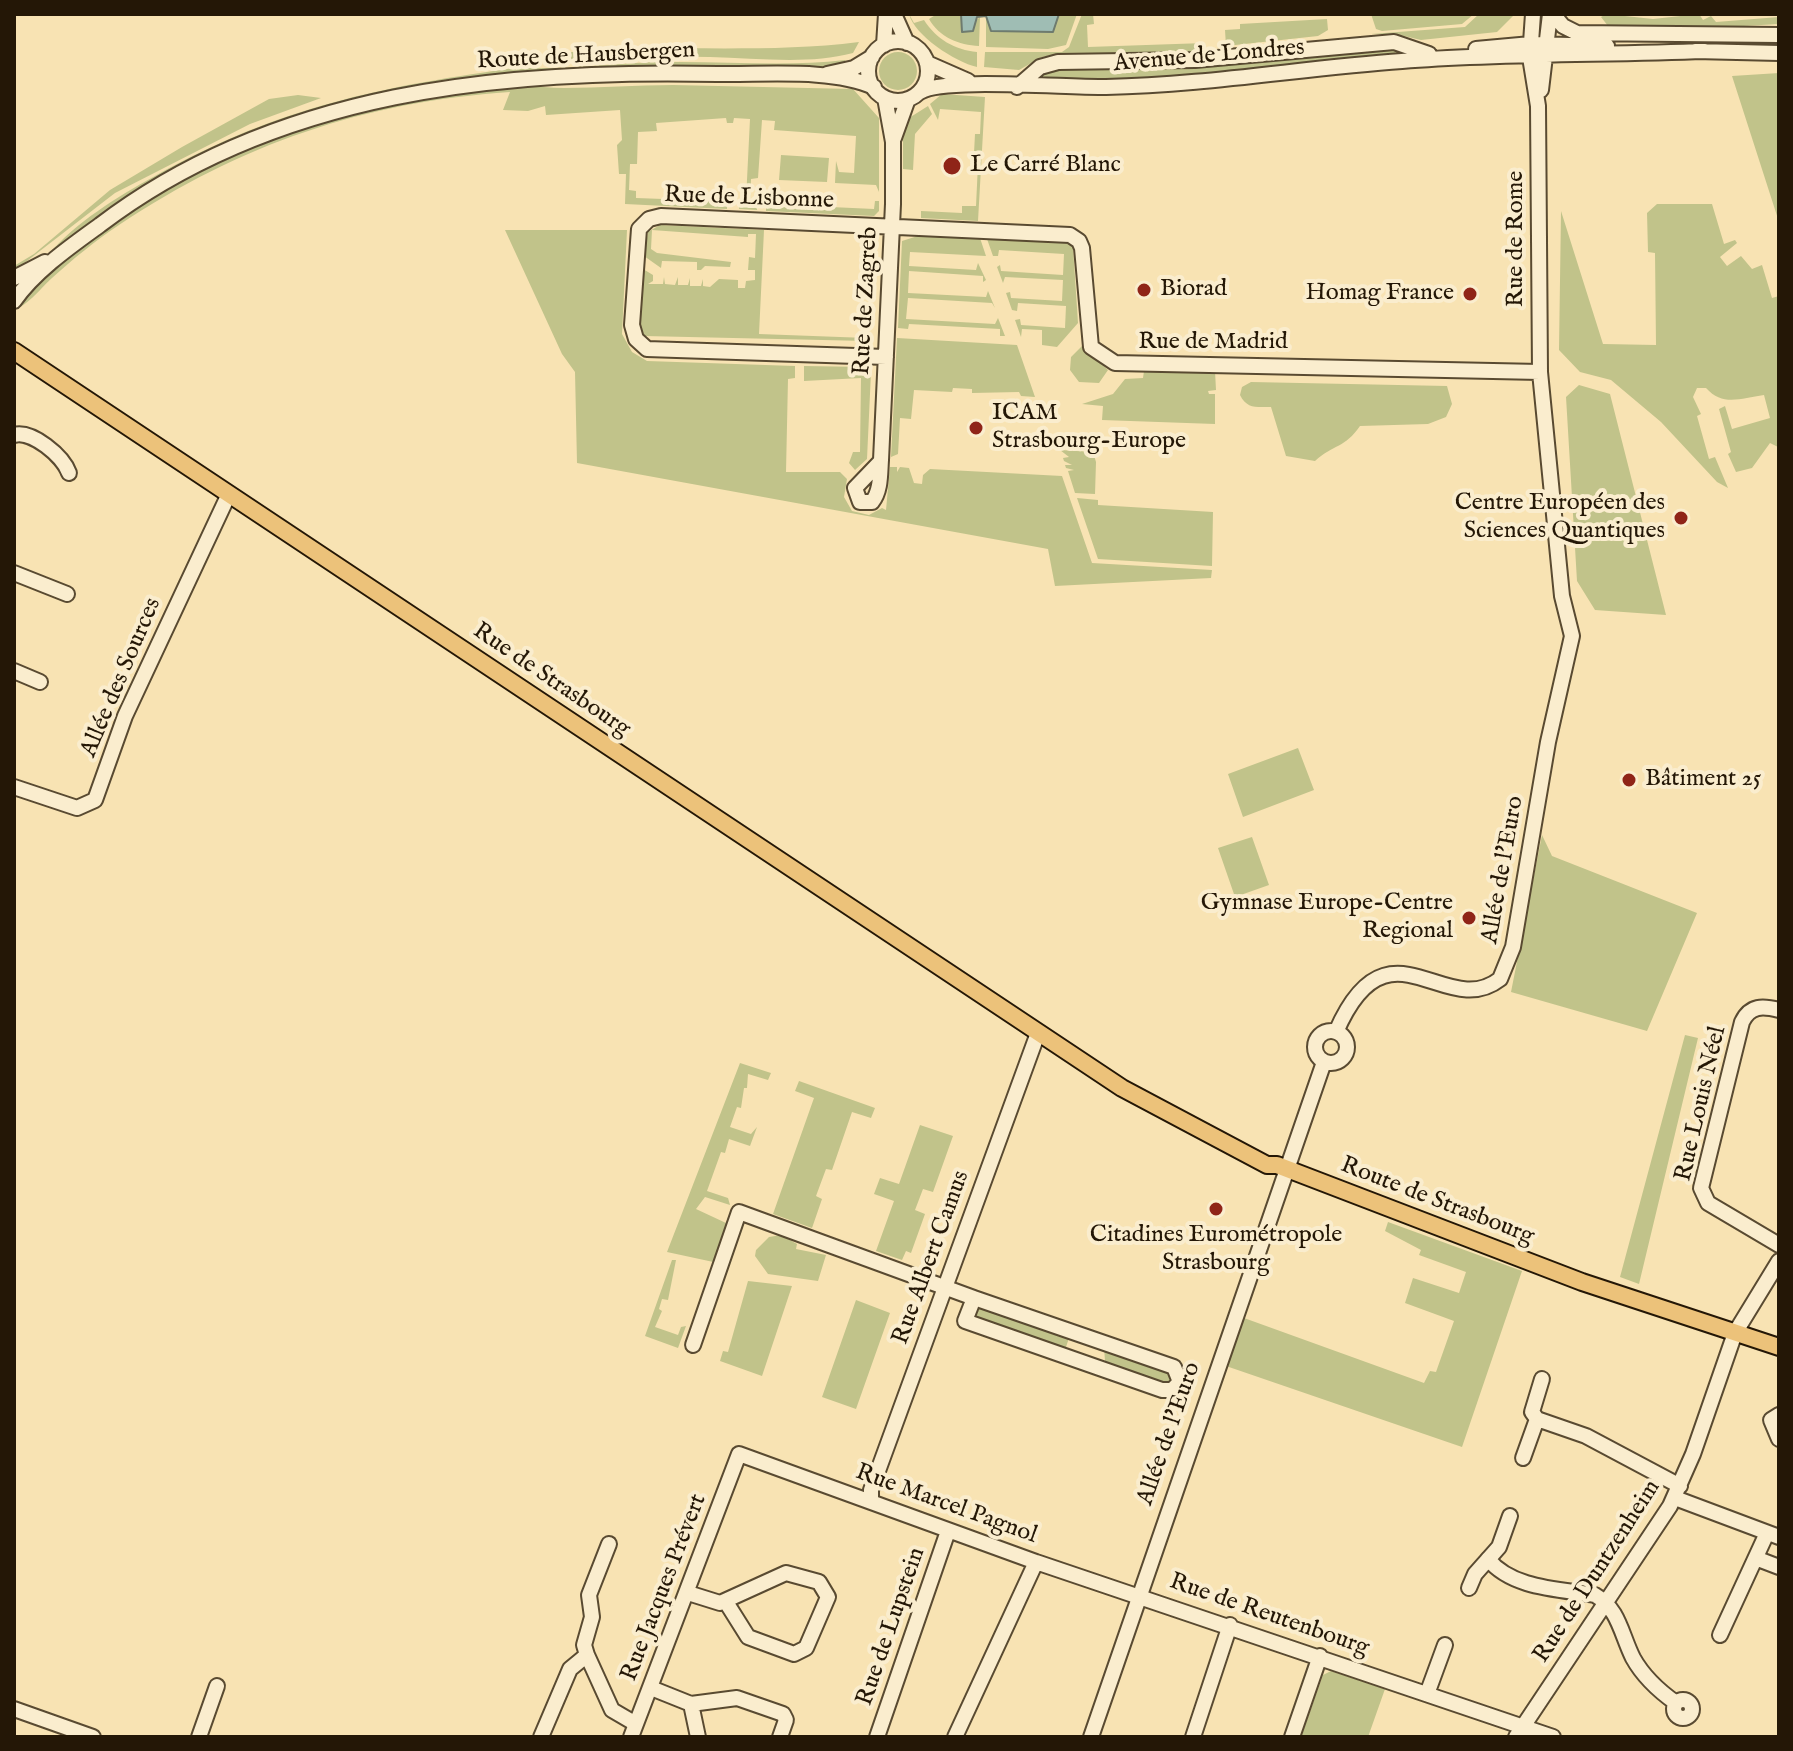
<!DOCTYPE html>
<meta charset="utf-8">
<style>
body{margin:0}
#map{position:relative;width:1793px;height:1751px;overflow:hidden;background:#f8e3b3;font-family:"IM FELL English",serif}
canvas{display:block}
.frame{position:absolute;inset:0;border:16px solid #241706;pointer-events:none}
</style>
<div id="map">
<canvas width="1793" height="1751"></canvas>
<div class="frame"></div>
</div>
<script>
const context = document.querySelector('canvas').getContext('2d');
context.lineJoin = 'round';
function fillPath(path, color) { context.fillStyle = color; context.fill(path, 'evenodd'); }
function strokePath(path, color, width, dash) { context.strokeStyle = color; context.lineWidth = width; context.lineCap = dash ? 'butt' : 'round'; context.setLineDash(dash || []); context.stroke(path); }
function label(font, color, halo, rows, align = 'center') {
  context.font = font + ' "IM FELL English",serif'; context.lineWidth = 8; context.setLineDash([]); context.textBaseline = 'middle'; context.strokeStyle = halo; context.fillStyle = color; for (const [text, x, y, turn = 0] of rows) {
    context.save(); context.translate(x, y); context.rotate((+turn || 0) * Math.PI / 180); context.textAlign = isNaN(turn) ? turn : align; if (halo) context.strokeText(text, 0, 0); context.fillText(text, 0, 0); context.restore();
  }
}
const green = new Path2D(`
 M909 14 914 23 924 20C936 39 955 50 977 52V67C955 62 914 35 909 14Z
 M937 14H961L963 32 980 17 979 46C959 45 939 37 929 19Z
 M1059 14H1077L1066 45 1048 49 986 47V16L1052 32Z
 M1082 14H1093L1094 24 1087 25 1088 47 1205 43 1206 52 1057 54 1042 57 1019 70 984 67 985 52H1062L1069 47Z
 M1371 14H1474L1462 24 1382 31 1376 29Z
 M1479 14H1515L1497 32 1421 40 1400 35 1371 34 1465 27Z
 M1606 14 1653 19 1699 14 1703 20 1711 16 1716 22 1779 17V24L1726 27 1608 26 1601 17Z
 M1327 19 1328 30 1318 36 1226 46 1225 30 1240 29V24Z
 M859 42 853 53C808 65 757 58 710 57 658 56 607 57 555 60L554 54C655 42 758 55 859 42Z
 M1393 45 1417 51C1287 67 1160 81 1029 81L1051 66Z
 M879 71a19 19 0 1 1 38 0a19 19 0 1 1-38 0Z
 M845 60 847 65 798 70 466 80 347 101 275 125 47 256C76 222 117 197 155 176 280 106 383 86 522 67 566 71 619 62 665 62 725 61 785 67 845 60Z
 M1779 73V222L1732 76Z
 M673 85 853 89 879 118V192L876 185 835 183 836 161 839 172 854 173 856 136 774 130 775 121 762 120 758 178 751 179 750 203H757V210L739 209V200H746L750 119 734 118 733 123H727L726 118 656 123 657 131 638 132 637 164H630L629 190 636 191V198L718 201 721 194 727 200V209L625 204 626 174H619L617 145 622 140 620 110 546 115 545 106 528 111 503 110 510 92C363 102 241 144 119 225 95 241 73 259 52 278 42 287 28 305 17 308 129 171 338 102 509 87 527 85 546 88 564 88 600 88 636 85 673 85Z
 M942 94 985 97 978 221 921 218V211L962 213V206H976L978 164H970V154L974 153 975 134H980L981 112 940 109 938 120 930 104Z
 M298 95 321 98 250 124 115 193 14 271V266L34 254 110 190 182 147 269 99Z
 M928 106 932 114 915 134 913 170 903 169V139L909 118Z
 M781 155 829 158 827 182 779 180Z
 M875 201H879V211L874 216 766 211V204L874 209Z
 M1657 204H1712L1724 244 1735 240 1737 243 1720 257 1727 266 1741 256 1752 269 1762 265 1772 298 1779 296 1778 447 1770 443 1752 468 1736 472 1728 454 1731 452 1719 409 1725 406 1732 429 1770 418 1764 395C1741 398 1723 407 1706 388H1697L1693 397 1701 414 1697 416 1709 459 1715 457 1728 488 1717 482 1661 422 1611 380 1580 372 1559 350 1561 211 1603 344 1656 345 1655 253 1648 252 1647 213Z
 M660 225 764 230 759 334 867 338V341L644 336 640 330 643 269 653 275V281L648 284H663L664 277 665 284 675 285 678 277V285H688L690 278V286H701L703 279V286L710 287 719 279 738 280V288H745L746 281 755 280V270H748L749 257 755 258 756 234H748V237L652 230 651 249 657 253 731 262 730 267 705 266 701 270H697V262L662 261 661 268 644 256 648 232Z
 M505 230H627L622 334 632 352 647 361 795 366V378L788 379 786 472H840L847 479 844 497 852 511 869 515 882 508 886 510 890 467H897V472L900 467 909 468 914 483 922 484 923 475 930 469 1062 476 1092 563 1212 570 1211 578 1055 586 1048 549 577 463 575 372 562 354Z
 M921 235 980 238 986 256 910 252 909 266 976 270 978 263 986 280 983 282V276L909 271 908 293 986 297 988 291 995 308 992 303 908 298 906 319 995 324 998 318 1005 336H1000V329L909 324 908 329 898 328 902 241Z
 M987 239 1068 243 1073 247 1078 323 1057 347 1042 345V330L1022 329 1021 337 1015 320 1020 319 1021 325 1065 328 1066 306 1018 303 1017 311 1012 310 1006 293 1010 292 1011 298 1062 301 1063 280 1005 277 1003 283 997 267 1000 265 1001 271 1063 275 1064 254 999 250 998 256H993Z
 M897 338 1017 345 1035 397 1021 396 1019 392 972 393V389L953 388 952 392 914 390 911 419 900 418 898 454 891 457Z
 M1082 346 1108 370 1099 383 1079 382 1070 370 1071 357Z
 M804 366 867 367 871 372 867 459 855 470 849 463 853 452H860L861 378 804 381Z
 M1144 371H1215L1216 390 1208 391 1209 394H1215V424L1102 420 1103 406 1082 404 1113 394 1125 379 1143 378Z
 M1251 382 1447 386 1452 404 1446 417 1428 424 1360 426C1345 448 1334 444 1315 461L1286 456 1271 407C1256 407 1247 409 1240 395L1242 387Z
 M1579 385 1610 394 1666 615 1595 610 1577 581 1566 397Z
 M1060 450 1093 452 1096 462 1095 494 1075 493 1068 471 1074 470 1066 468 1065 465H1072L1064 461 1063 458 1069 457Z
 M1077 498 1098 500V505L1213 512 1212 566 1098 559Z
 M1298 748 1314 790 1243 817 1228 774Z
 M1542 835 1552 856 1697 913 1647 1031 1511 992Z
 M1252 837 1269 885 1235 897 1218 848Z
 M1685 1035 1698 1038 1639 1284 1620 1277Z
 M740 1063 771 1073 768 1080 748 1074 747 1088H744L741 1108 737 1107 730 1127 751 1134 757 1127 750 1146 729 1139 725 1153 721 1152 707 1191 728 1198 730 1205 705 1197 696 1209 726 1223 730 1213 734 1214 718 1263 667 1252Z
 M799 1081 875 1108 871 1118 852 1112 832 1170 826 1169 816 1196 822 1199 812 1228 773 1214 814 1098 795 1091Z
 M920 1125 953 1136 933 1192 923 1189 915 1210 925 1214 911 1253 906 1251 902 1260 876 1251 894 1201 874 1194 880 1178 899 1184Z
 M1388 1222 1522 1271 1462 1447 1226 1366 1244 1318 1424 1383 1430 1371 1436 1372 1454 1321 1405 1303 1413 1278 1459 1293 1466 1272 1419 1255 1421 1250 1385 1231Z
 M781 1235 797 1244 796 1249 826 1255 818 1281 768 1274 755 1256 756 1250 769 1237Z
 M672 1260H676L668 1300 662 1299 659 1309 662 1311 655 1327 678 1335 681 1327 686 1326 678 1348 645 1336Z
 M748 1281 792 1286 762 1376 720 1361 723 1351 728 1352Z
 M856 1300 890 1313 856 1409 822 1397Z
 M980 1306 1070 1335 1064 1353 979 1321 976 1317Z
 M1104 1347 1175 1375 1170 1386 1098 1364 1105 1361Z
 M1331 1671 1385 1689 1368 1737H1301L1323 1675Z`);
const water = new Path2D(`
 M961 14H1059L1053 32 991 31 986 16 977 17 973 31 962 32Z`);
const minor = new Path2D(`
 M894 14 907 43
 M1553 14 1563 26 1577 33 1779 35
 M868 71a30 30 0 1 1 60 0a30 30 0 1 1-60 0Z
 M884 45 886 14
 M1476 49 1531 44 1607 46
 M1695 51 1779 53
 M927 63 968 81
 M827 74 854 68 872 57
 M1017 87 1040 67 1058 62 1195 60 1394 42 1429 54
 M1541 90 1550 14
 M920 92C941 77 1070 88 1106 87 1206 85 1303 68 1402 61 1503 53 1604 55 1705 51
 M894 138 908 99
 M14 278 45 262
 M14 301C35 271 71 246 100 225 276 91 503 69 718 74 764 75 832 68 874 87
 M886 357 647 349 636 339 632 325 639 229 649 219 661 216 1070 235 1079 241 1082 248 1091 347 1115 363 1540 372
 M14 435C32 430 63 456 69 473
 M881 461 855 488 860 502H872C881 491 880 474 881 460L893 204V142L885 98
 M14 573 67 594
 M14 671 40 682
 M14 787 77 808 95 800 125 716 228 496
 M1779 1010C1763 1006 1750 1005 1742 1022L1701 1188 1708 1203 1779 1245
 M1315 1047a16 16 0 1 1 32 0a16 16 0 1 1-32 0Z
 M1336 1032C1388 912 1445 1022 1500 979L1513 947 1548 742 1572 636 1562 596 1540 372 1538 106 1530 57 1533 14
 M974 1298 1174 1367 1180 1382 1172 1390H1162L965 1321Z
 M693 1345 739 1212 974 1298
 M1779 1415 1771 1420 1779 1439
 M1537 1419 1586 1436 1680 1486
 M1523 1458 1537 1419 1532 1412 1542 1379
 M1675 1498 1779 1537
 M871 1499V1490L1038 1033
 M1488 1559C1512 1589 1560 1589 1595 1595 1619 1609 1621 1634 1633 1658 1643 1676 1659 1691 1676 1703
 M1758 1559 1779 1567
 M1469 1588 1475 1574 1499 1547 1510 1516
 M688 1593 720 1603 786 1573 819 1582 828 1597 806 1648 794 1654 748 1637 726 1602
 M1720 1635 1767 1533
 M587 1655 612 1710 636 1724
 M651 1688 691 1704 737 1698 783 1714 786 1720 780 1737
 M1427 1694 1445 1645
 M1674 1709a9 9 0 1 1 18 0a9 9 0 1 1-18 0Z
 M691 1704 698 1737
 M14 1709 93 1737
 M199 1737 217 1686
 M541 1737 570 1669 587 1655 584 1645 592 1617 589 1595 609 1544
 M631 1737 739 1454 1036 1562 1553 1737
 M877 1737 948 1531
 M955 1737 1036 1562
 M1091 1737 1324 1062
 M1193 1737 1230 1625
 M1292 1737 1320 1656
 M1516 1737 1670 1506 1693 1454 1735 1333 1779 1261`);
const major = new Path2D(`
 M14 351 1122 1088 1267 1165H1277L1582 1282 1779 1347`);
const markers = [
 [952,166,10,"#8f2418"],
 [1144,290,8,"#8f2418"],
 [1470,294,8,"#8f2418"],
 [976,428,8,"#8f2418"],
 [1681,518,8,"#8f2418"],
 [1629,780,8,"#8f2418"],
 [1469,918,8,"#8f2418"],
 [1216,1209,8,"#8f2418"]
];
const streetNames = [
 ["Route de Hausbergen",586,57,-3],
 ["Avenue de Londres",1209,57,-5],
 ["Rue de Lisbonne",749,199,2],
 ["Rue de Rome",1517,239,-90],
 ["Rue de Zagreb",867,301,-87],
 ["Rue de Madrid",1213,343],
 ["Allée des Sources",122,678,-67],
 ["Rue de Strasbourg",551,681,34],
 ["Allée de l'Euro",1504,870,-80],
 ["Rue Louis Néel",1702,1104,-77],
 ["Route de Strasbourg",1437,1202,21],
 ["Rue Albert Camus",932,1258,-70],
 ["Allée de l'Euro",1170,1434,-71],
 ["Rue Marcel Pagnol",946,1505,20],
 ["Rue de Duntzenheim",1598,1572,-57],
 ["Rue Jacques Prévert",665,1588,-69],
 ["Rue de Reutenbourg",1269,1616,19],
 ["Rue de Lupstein",892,1627,-71]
];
const poiNames = [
 ["Le Carré Blanc",970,166],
 ["Biorad",1160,290],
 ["Homag France",1454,294,"right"],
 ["ICAM",992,414],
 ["Strasbourg-Europe",992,442],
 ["Centre Européen des",1665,504,"right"],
 ["Sciences Quantiques",1665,532,"right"],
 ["Bâtiment 25",1645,780],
 ["Gymnase Europe-Centre",1453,904,"right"],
 ["Regional",1453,932,"right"],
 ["Citadines Eurométropole",1216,1236,"center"],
 ["Strasbourg",1216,1264,"center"]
];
fillPath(green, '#c1c38a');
fillPath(water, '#9fbdb4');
strokePath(water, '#6e7b6e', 2);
strokePath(minor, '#594a31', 18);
strokePath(major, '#241706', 20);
strokePath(minor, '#faedce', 14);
strokePath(major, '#ecc27a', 16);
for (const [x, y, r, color] of markers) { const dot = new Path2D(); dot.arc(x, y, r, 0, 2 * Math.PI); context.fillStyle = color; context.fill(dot); strokePath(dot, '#faedce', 3); }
label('24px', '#241706', '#faedce', streetNames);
label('24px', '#241706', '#faedce', poiNames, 'left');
</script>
